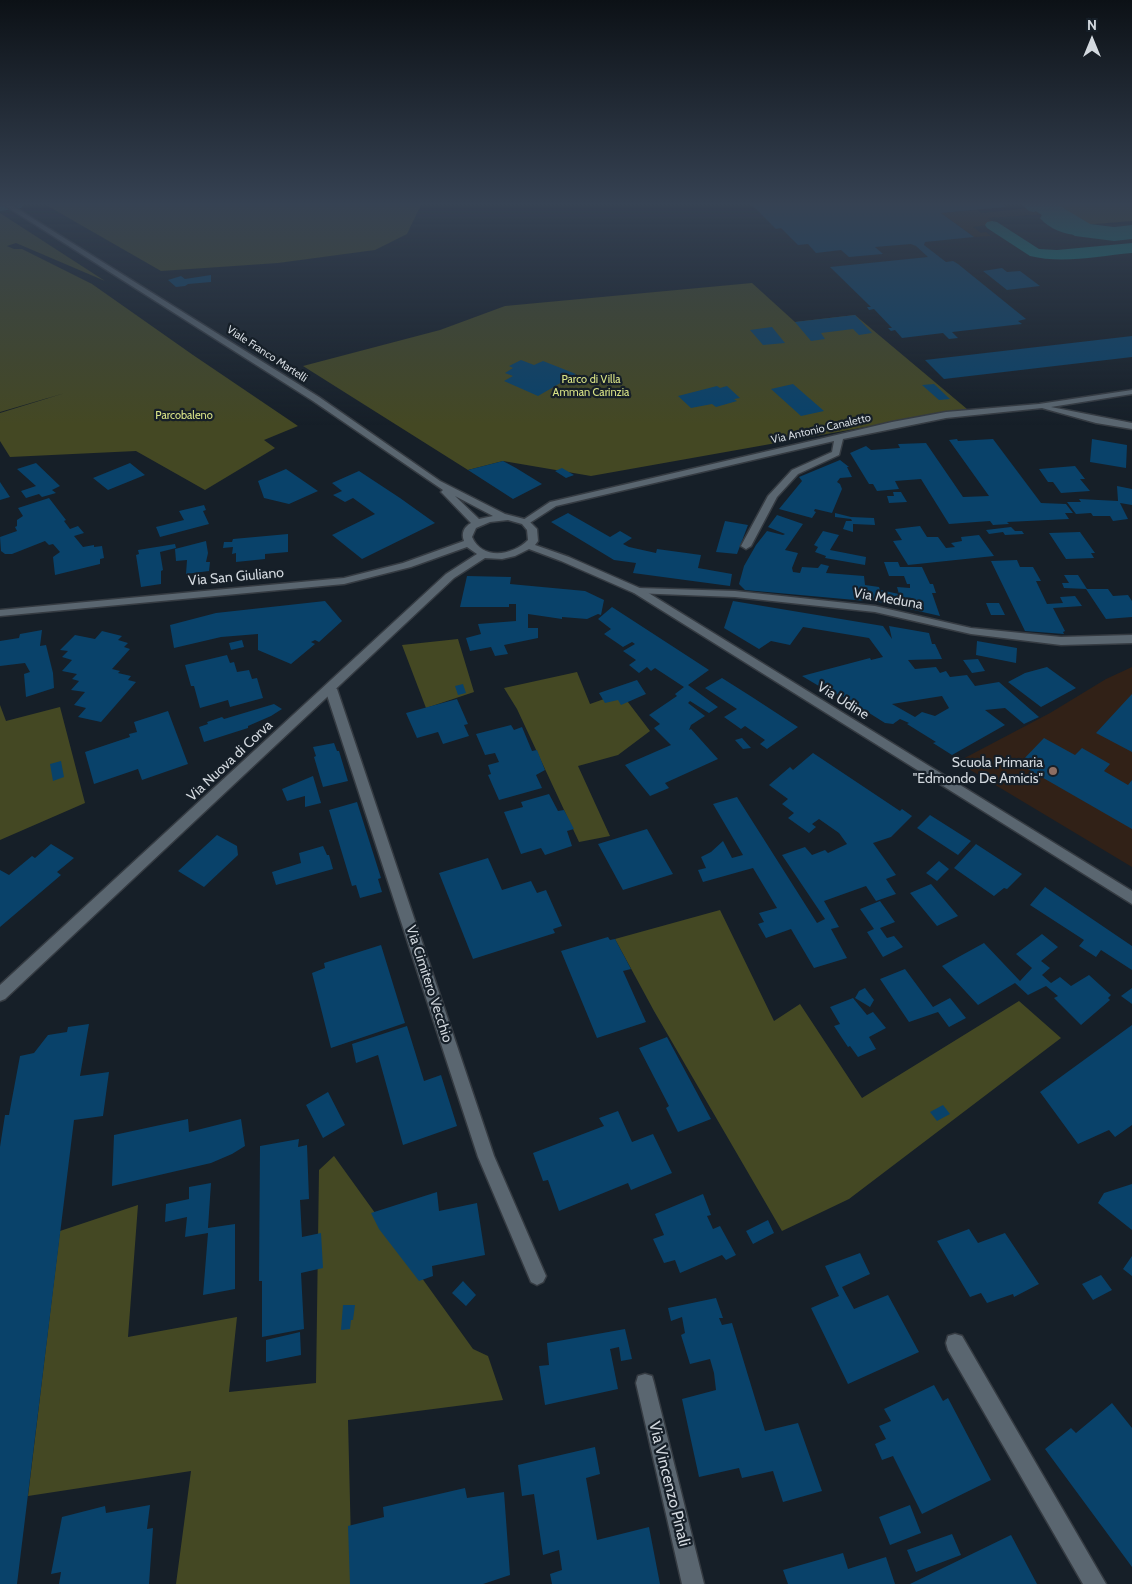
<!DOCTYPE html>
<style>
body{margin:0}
#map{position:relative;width:1132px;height:1584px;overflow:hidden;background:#161f28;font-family:Cabin,sans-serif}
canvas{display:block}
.north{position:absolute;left:1067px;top:15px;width:50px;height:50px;-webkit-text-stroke:4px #161f28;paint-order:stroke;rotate:0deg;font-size:14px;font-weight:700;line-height:20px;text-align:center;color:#d3d9df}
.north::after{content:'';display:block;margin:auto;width:18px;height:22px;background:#d3d9df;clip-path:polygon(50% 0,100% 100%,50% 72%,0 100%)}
</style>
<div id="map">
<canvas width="1132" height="1584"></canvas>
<div class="north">N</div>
</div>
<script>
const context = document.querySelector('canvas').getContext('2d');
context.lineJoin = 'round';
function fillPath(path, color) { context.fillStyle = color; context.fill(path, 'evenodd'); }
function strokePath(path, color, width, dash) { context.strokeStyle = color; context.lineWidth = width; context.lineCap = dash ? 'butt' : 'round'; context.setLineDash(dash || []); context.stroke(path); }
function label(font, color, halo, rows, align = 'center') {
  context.font = font + ' Cabin,sans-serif'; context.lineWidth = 4.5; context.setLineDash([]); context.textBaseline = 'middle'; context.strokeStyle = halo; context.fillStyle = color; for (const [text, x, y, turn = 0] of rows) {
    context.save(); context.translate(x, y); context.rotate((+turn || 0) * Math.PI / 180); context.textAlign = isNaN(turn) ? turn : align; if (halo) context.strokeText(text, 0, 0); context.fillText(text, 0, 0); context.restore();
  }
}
const industrial = new Path2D(`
 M1039 207 1049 214 988 218 1032 249 1042 253H1057L1132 246V250L1057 258 1039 256 1020 249 987 225 973 227 981 233 986 232 991 236 974 237 941 213 977 210 982 213Z`);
const education = new Path2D(`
 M1132 667V867L957 762 1050 713 1106 679Z`);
const green = new Path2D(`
 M57 203H422L407 234 375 250 278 263 161 271 46 205Z
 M1044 203H1132V221L1082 225 1075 223Z
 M0 213 105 281 16 243 7 246 14 249H22L92 284 193 355 298 426 264 440 275 448 205 490 136 451 10 457 0 441V413L65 393 0 412Z
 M752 283 795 322 855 315 967 409 591 476 503 461 468 470 303 366 440 330 505 306Z
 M458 639 474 692 426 708 402 645Z
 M577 672 590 704 621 693 650 731 618 755 578 766 610 836 579 842 517 709 504 688Z
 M0 705 6 721 60 707 85 803 0 840Z
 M720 910 774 1021 800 1004 862 1098 1019 1001 1061 1038 849 1199 782 1231 654 1011 615 939Z
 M334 1156 473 1349 488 1356 503 1400 348 1420 352 1584H176L191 1471 28 1496 60 1231 138 1205 128 1337 237 1317 229 1392 316 1383 319 1170Z`);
const canal = new Path2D(`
 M1020 203H1036L1041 208 1034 212 1029 211Z
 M1047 214 1070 225 1089 228 1091 231 1089 234C1074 238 1050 231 1040 218L1042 215Z
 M992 221 997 222 1039 249 1057 250 1132 243V253C1099 256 1062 264 1030 256L987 228 985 225 987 222Z`);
const river = new Path2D(`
 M0 203H25L21 208 0 211Z
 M1027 203H1055L1090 224 1114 227 1132 225V239L1114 241 1075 236 1031 208Z`);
const building = new Path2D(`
 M750 203H1000L1006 207 941 213 974 237 925 242 924 245 946 262 953 261 958 264 1026 319 1018 321 1022 324 952 332 958 338 949 339 943 333 902 338 895 330 891 331 888 328H892L874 309 869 310 867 307H871L830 267 928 257 916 246 911 244 875 247 883 254 849 257 841 250 816 253 808 244 798 245 781 228 776 229Z
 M1002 268 1007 272 1020 271 1040 286 1007 290 983 271Z
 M211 275V282L188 284 185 286 176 287 168 280 181 276 185 279Z
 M855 315 872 333 859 335 853 329 821 333 825 339 811 341 795 322Z
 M772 327 785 343 763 345 750 330Z
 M1132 336V357L944 379 925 360Z
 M521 360 534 365 543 361 576 374 538 396 504 381 513 376 505 373 513 368 509 366Z
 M793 384 824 411 801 416 771 389Z
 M934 384 950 399 939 400 922 385Z
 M717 386 720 388 727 386 740 398 734 399 737 401 716 407 712 404 691 408 678 396Z
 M957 439 958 441 993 439 1041 503 1066 504 1073 513H1065L1069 519 1007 522 1009 524 993 525 990 521 949 524 921 479 895 481 899 489 877 491 873 484H869L850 453 866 446 871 450 900 448 898 444 926 443 963 497 989 496 949 440Z
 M1092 439 1127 445 1126 468 1090 462Z
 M840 460 849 467H847L852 477 840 478 837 482 840 484 842 489 832 513 815 509 814 511 816 512 812 518 779 509 802 481 799 477Z
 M503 461 516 468 542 484 513 499 468 470Z
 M36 463 60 486 52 490 56 493 42 497 39 494 26 498 21 491 36 486 17 469Z
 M130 463 145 475 108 490 93 478Z
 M1075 466 1085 479H1080L1090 491 1061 493 1053 482H1048L1039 469Z
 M562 468 574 475 566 478 555 471Z
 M286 469 318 491 289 504 264 498 258 481Z
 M359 471 400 498 435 523 362 559 332 535 375 514 353 498 345 502 333 495 342 491 332 483Z
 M0 482 10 497 0 500Z
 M1117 486 1132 489V505L1120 503 1128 519 1113 521 1110 516H1093L1091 513 1076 514 1067 502H1081L1079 499 1118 501Z
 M893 492H901L907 502 889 503 887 496H894Z
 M49 498 66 520 64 521 70 529 78 526 84 533 74 536 83 547 94 545V547L102 546 104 558 100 559V564L55 575 53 557 60 552 53 544 49 545 45 541 12 554H5L1 551 0 537 17 531 15 527 17 526V520L23 516 18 508Z
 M204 505 206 510 203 511 209 524 160 537 156 527 184 520 179 511Z
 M568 513 610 537 620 531 632 538 623 544 629 547 656 553 657 549 701 555 698 568 732 574 730 586 633 573 636 563 614 560 551 522Z
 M835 513 851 517 874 518 875 525 853 524V532L843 529 846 521H852L851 519 835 517Z
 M777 515 803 524 785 550 798 553 792 568 793 572 800 573 802 567 818 568 821 564 829 566 826 573 864 576 865 585 879 587 880 590 899 594 897 587 910 588V584H907L904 576H889L884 562H898L900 567H922L930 584H933L936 593H932L940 616 866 599V601L745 590 739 584 744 566 756 545 767 531 783 535 785 534 768 527Z
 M725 521 748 525 737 554 716 552Z
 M920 526 927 537H938L946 548 955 547 951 543 962 541 961 537 979 535 994 556 908 565 893 541 902 540 895 529Z
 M1011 527 1015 531H1022L1024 534 1005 535 1003 532 989 534 986 530Z
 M823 531 839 535 830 550 866 557 865 565 825 558 826 556 815 552 818 547 814 545Z
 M1080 532 1095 553H1091L1094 558 1066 559 1049 533Z
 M288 534V552L265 554V559L236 562V553L232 554 233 547 223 548 224 542H232L233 539Z
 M206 541 208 553 206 562H210L209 571 186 574 187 560 176 561 175 549Z
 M175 544 176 548 160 552 163 570 161 571V584L141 587 136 555 139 554 138 550Z
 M1017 560 1020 567H1033L1041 581H1036L1047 604 1063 603 1060 597 1075 596 1082 606 1053 608 1065 631 1063 632 1064 634 1025 631 991 561Z
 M1064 575H1078L1087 589 1064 588 1062 583H1069Z
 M467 576 511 577 510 584 585 591 604 600 601 615 598 614 587 619 562 617V619L528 614V628H538V638L504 645 508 654 495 656 491 647 470 651 466 638 481 634 478 624 516 621V604H509V607H460Z
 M1086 589H1108L1113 596 1128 595 1132 601V617L1106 619Z
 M325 601 342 621 319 642 315 640 311 642 315 644 291 664 258 650V634L221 637 174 648 170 625 216 613Z
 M733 601 883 626 892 639 889 626 929 633 932 644H935L942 659 908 660 915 669 936 667 940 673 946 671 950 677 967 675 975 686 999 682 1039 717 1024 724 1005 708 985 710 1005 725 952 755 933 743 936 742 907 724 909 723 900 719 893 724 885 723 839 694 834 695 802 676 870 658 871 660 883 657 869 638 803 627 790 645 771 641 759 649 724 628ZM942 696 949 708 935 716 922 712 915 717 892 704Z
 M986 603H999L1005 615H991Z
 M612 607 709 670 688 685 718 707 709 713 690 701 688 703 705 716 691 725 689 730 691 729 718 759 665 783 669 788 650 796 625 765 671 745 654 728 660 724 649 715 677 696 675 694 684 687 655 668 651 671 647 667 639 673 629 665 636 660 623 651 635 644 632 642 623 647 604 634 611 629 598 619Z
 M42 630 40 646 46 645 53 673 54 688 26 697 24 674 30 672 25 663 0 666V641L19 638 20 634Z
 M102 631 122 636 118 640 128 643 124 647 130 649 112 669 120 671 118 673 131 676 128 680 136 682 101 722 78 717 86 708 74 705 85 692 71 690 79 681 72 679 77 674 62 671 72 660 62 657 68 651 60 650 75 635 95 639Z
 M242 640 244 647 231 650 229 643Z
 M977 641 1017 648 1016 663 976 655Z
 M227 655 230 663 234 662 237 672 249 670 252 679 257 678 263 698 230 707 228 700 200 708 194 686H191L185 665Z
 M978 659 985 671 972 673 963 660Z
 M1047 667 1076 688 1041 707 1008 682 1025 673Z
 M722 678 752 697 798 727 767 749 760 744 765 740 745 726 741 729 724 717 737 709 705 688Z
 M637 680 646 694 621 705 618 700 605 703 599 693Z
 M463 684 466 693 458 695 455 686Z
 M1132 694V752L1096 733Z
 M457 699 468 724 464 725 469 736 443 744 438 732 417 738 406 713Z
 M274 704 282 709 271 716 248 726V728L204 742 199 727 208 724 207 722 222 717 224 719Z
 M168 711 188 764 142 780 138 769 94 784 85 752 130 737 129 734 137 732 134 722Z
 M511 725 514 730 522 727 532 751 537 750 545 770 536 775 542 788 499 800 488 775 491 774 488 765 499 762 495 753 485 755 476 734Z
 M742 738 751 748 743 749 735 740Z
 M1044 738 1075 755 1082 748 1110 764 1104 771 1128 785 1132 780V829L1019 764Z
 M334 743 337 751H339L348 781 323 787 314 757 316 756 313 747Z
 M813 753 900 811 902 809 912 816 891 837 873 843 896 875 886 879 896 894 876 901 866 886 824 901 839 927 831 929 847 958 814 968 791 929 766 938 758 924 764 922 759 913 777 908 753 868 703 882 698 870 706 868 701 857 711 852 723 841 732 858 743 855 713 804 737 797 817 923 825 919 782 855 805 847 812 855 825 850 828 853 847 844 839 833 819 819 812 824 816 827 809 833 788 818 794 813 782 804 788 799 769 785 790 767 793 770Z
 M61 761 64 777 53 781 50 764Z
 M313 776 321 803 305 807V796L287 801 282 789Z
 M549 794 558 811 564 810 574 829 567 831 572 846 545 855 541 848 521 854 504 812 523 807 521 802Z
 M357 802 381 878 378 879 382 892 360 898 356 885 352 886 329 810Z
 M930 815 971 841 958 855 917 828Z
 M647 829 673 874 623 890 598 844Z
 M217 835 237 846 238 855 204 887 178 871Z
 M51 844 74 858 57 872 61 875 0 927V870L9 875 32 856 35 858Z
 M976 844 1022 874 1007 889 1004 888 994 896 954 868Z
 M323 846 327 855H329L333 869 276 885 272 872 301 863 299 853Z
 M488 858 502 890 531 881 537 893 546 890 562 926 553 929 555 933 473 959 439 873Z
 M939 861 949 869 937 881 926 873Z
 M931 884 958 916 937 926 910 893Z
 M1045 887 1132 946V970L1101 950 1096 957 1079 946 1084 940 1030 905Z
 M880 901 895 922 880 928 887 938 894 936 903 947 883 957 867 932 874 929 860 909Z
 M1042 934 1058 947 1041 961 1050 968 1042 975 1051 983 1060 977 1071 986 1089 975 1111 995 1108 998 1110 1000 1081 1025 1054 998 1058 996 1046 986 1028 995 1015 983 978 1005 942 966 984 943 1020 981 1032 968 1016 954Z
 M608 937 610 940 615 939 631 969 623 971 646 1022 597 1038 561 951Z
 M381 945 405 1023 331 1048 312 973 325 968 324 963Z
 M905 969 933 1007 950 998 966 1018 949 1027 938 1012 909 1022 880 979Z
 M865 988 874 1000 870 1007 855 998 859 991Z
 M1132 988V1004L1121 996Z
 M853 998 867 1015 873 1012 886 1028 869 1037 876 1049 858 1057 850 1046 848 1047 834 1026 840 1024 830 1007Z
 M89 1024 80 1076 109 1072 103 1116 74 1120 17 1584H0V1147L5 1115H9L20 1056 34 1053 48 1035 67 1032 68 1027Z
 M1132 1025V1125L1115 1137 1109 1130 1078 1144 1040 1092Z
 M407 1026 424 1081 441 1075 457 1126 403 1145 378 1055 356 1063 352 1044Z
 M667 1037 711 1119 678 1132 666 1108 669 1106 639 1048Z
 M328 1092 345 1125 323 1138 306 1105Z
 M943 1105 950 1114 937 1121 930 1112Z
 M618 1111 632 1142 653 1134 672 1173 631 1190 628 1183 559 1211 548 1180 543 1181 533 1153 604 1126 599 1118Z
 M188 1119 189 1132 241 1119 245 1146 232 1154 211 1163 112 1186 114 1135Z
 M299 1139 298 1147 307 1145 309 1199 300 1200 302 1237 321 1233 323 1268 301 1273 304 1329 262 1337V1281H259L260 1146Z
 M211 1183 208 1228 235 1224V1289L203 1295 208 1233 185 1237 187 1217 165 1222 166 1204 189 1199V1187Z
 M1132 1184V1230L1098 1203 1104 1193Z
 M437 1192 439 1211 477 1203 485 1255 432 1266 433 1276 419 1281 379 1229 371 1213Z
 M703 1194 711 1215 707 1216 713 1229 720 1226 736 1255 726 1260 722 1255 680 1273 675 1260 664 1263 653 1239 664 1235 655 1214Z
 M768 1220 774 1233 753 1244 746 1231Z
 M969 1229 978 1243 1005 1233 1039 1284 1014 1297 1013 1294 987 1303 981 1293 970 1297 937 1241Z
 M860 1253 870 1274 842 1287 854 1309 888 1295 919 1352 848 1384 811 1308 839 1296 825 1266Z
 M1132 1256V1276L1123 1269Z
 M1101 1275 1112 1290 1093 1300 1082 1284Z
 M463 1281 476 1295 466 1306 452 1293Z
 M716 1298 723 1318H719L722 1325 732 1323 765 1431 798 1423 822 1491 783 1502 773 1471 742 1478 739 1468 699 1477 682 1399 716 1390 714 1373 710 1359 690 1364 681 1335 685 1333 682 1317 671 1321 668 1308Z
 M343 1305H355L353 1320H351L350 1329 341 1330Z
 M625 1329 632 1359 621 1361 619 1347 610 1349 618 1389 545 1405 539 1366 549 1365 547 1343Z
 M300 1332 301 1355 266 1362V1340Z
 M934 1385 943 1401 948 1398 991 1480 922 1514 893 1456 882 1460 875 1444 886 1439 879 1426 891 1421 884 1409Z
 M1112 1403 1132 1428V1567L1045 1449 1071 1428 1076 1433Z
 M595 1447 600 1474 586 1478 597 1540 649 1527 660 1584H552L550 1574 562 1570 559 1550 543 1555 534 1494 522 1496 518 1465Z
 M465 1488 467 1498 504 1492 510 1575 483 1584H350L348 1526 384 1517 383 1507Z
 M150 1505 147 1529 153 1528 149 1584H59L61 1572 51 1574 62 1517 105 1506 106 1513Z
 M910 1505 921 1533 890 1545 879 1517Z
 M952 1534 961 1555 916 1572 907 1550Z
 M1011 1535 1037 1584H910Z
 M843 1553 848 1569 886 1557 895 1584H788L783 1570Z`);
const minor = new Path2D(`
 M1132 390V394L1051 407 1132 423V429L1096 423 1042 408 946 418 843 439 839 455 798 474 777 497 751 546 746 549 741 546 768 496 792 470 832 452 834 441 556 506 528 524 525 525 520 522 550 502 892 422 946 412 1039 404Z
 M638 588 735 591 875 606 971 628 1061 637 1132 635V643L1061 645 971 634 875 612 735 597 634 593 633 591Z
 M331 685 337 689 494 1156 546 1276 543 1282 537 1285 531 1282 478 1157 325 689Z
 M955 1334 962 1336 1106 1584H1083L948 1350 946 1343 948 1336Z
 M645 1374 652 1376 654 1383 704 1584H682L636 1383 638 1376Z`);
const secondary = new Path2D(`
 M1 203H8L319 397 440 481 505 514 528 520 537 529 538 541 535 545 569 557 642 589 1132 891V904L634 593 561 561 529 549 515 556 502 559 485 558 454 578 5 999 0 1001V985L446 574 477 554 467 547 411 567 344 584 0 616V610L344 578 403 563 464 541C461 533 464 527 471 523L443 494 441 492 443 490 313 401ZM455 496 493 516 479 519ZM508 520 522 524 527 530 528 540C512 556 482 560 472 537L476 528 490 522Z`);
const markers = [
 [1053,771,5,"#8d6e63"]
];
const farStreetnames = [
 ["Viale Franco Martelli",267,354,33],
 ["Via Antonio Canaletto",821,429,-13]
];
const farParknames = [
 ["Parco di Villa",591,380],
 ["Amman Carinzia",591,393],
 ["Parcobaleno",184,416]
];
const streetNames = [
 ["Via San Giuliano",236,577,-5],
 ["Via Meduna",888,599,10],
 ["Via Udine",843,701,32],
 ["Via Nuova di Corva",230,761,-43],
 ["Via Cimitero Vecchio",429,984,72]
];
const poiNames = [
 ["Scuola Primaria",1043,763],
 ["\"Edmondo De Amicis\"",1043,779]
];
const nearStreetnames = [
 ["Via Vincenzo Pinali",669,1484,76]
];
fillPath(industrial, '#2f2315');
fillPath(education, '#312117');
fillPath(green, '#444823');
fillPath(canal, '#0e7c7e');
fillPath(river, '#0e7c7e');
fillPath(building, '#09426a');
strokePath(minor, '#353b42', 3);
strokePath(secondary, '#353b42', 3);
fillPath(minor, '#5a6670');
fillPath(secondary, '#5a6670');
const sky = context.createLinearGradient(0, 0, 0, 425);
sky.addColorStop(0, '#0c1116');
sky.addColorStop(0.48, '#364253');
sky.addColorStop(1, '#36425300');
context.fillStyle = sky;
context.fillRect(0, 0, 1132, 425);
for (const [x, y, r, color] of markers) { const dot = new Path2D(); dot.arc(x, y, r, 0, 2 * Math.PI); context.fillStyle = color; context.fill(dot); strokePath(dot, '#161f28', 2); }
label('11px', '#d3d9df', '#161f28', farStreetnames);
label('11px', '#dae487', '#161f28', farParknames);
label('14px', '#d3d9df', '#161f28', streetNames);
label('14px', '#d3d9df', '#161f28', poiNames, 'right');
label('16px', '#d3d9df', '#161f28', nearStreetnames);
</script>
